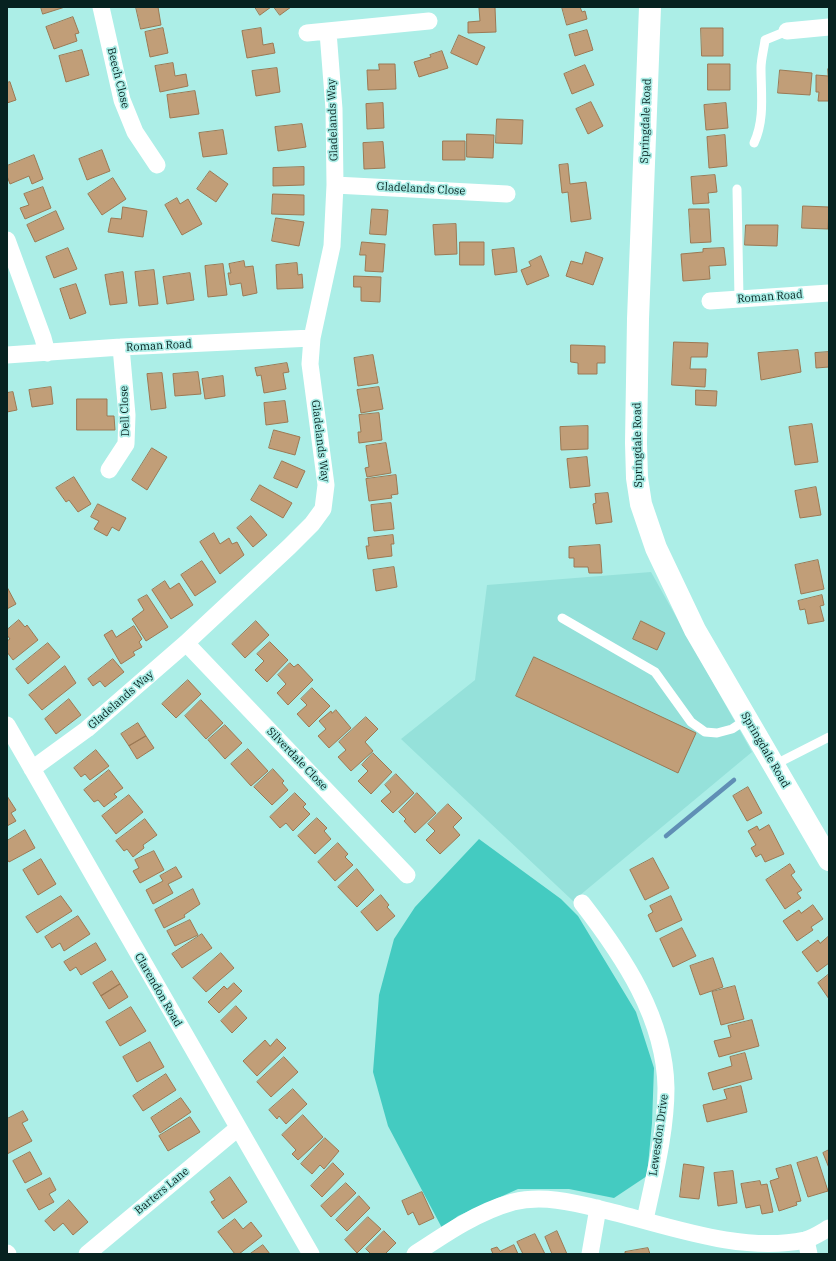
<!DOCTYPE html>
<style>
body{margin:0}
#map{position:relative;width:836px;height:1261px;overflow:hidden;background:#aceee7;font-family:"IBM Plex Serif",serif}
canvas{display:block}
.frame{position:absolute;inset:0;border:8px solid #072220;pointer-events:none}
</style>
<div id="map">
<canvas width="836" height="1261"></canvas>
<div class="frame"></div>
</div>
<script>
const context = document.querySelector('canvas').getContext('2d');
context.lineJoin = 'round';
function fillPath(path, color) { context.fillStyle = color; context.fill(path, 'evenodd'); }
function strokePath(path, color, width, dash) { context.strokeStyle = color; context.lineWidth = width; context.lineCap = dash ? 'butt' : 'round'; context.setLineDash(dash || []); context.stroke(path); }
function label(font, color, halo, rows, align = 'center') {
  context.font = font + ' "IBM Plex Serif",serif'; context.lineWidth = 3.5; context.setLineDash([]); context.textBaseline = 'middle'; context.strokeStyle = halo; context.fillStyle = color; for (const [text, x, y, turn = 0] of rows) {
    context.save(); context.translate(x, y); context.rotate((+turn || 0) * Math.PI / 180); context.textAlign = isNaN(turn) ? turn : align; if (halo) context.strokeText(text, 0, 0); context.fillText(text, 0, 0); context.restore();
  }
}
const built = new Path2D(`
 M651 572 752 752 573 901 401 739 475 680 487 585Z`);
const green = new Path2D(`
 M479 839 561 899 578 916 636 1012 654 1068 652 1123 647 1176 614 1198 569 1189H518L458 1216 442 1228 388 1126 373 1072 379 995 394 939 415 907Z`);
const stream = new Path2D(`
 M666 836 734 780`);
const building = new Path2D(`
 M41 7H65L43 14Z
 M136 7H158L161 25 141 29Z
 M255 7H271L260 15Z
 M274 7H291L280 15Z
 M495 7 496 32 468 33V22L480 21 479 8Z
 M562 7H580L582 12 585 11 587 19 567 25Z
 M73 17 79 33 75 34 77 41 54 49 46 27Z
 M163 28 168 53 150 57 145 32Z
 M261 28 263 45 273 43 275 53 247 58 242 31Z
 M701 28H723V56H702Z
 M587 30 593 50 575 56 569 35Z
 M459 35 485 47 477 65 451 53Z
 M82 50 89 75 66 82 59 56Z
 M442 51 448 68 419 77 414 62 431 57 430 55Z
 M173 63 175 76 186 74 188 86 160 92 155 66Z
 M379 64H395L396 89 368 90 367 70H379Z
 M708 64H730V90H708Z
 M585 65 594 85 572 94 564 74Z
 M277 68 280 92 256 96 252 71Z
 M828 69 829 101H818L819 92H816V75L828 76Z
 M780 70 812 73 810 95 778 93Z
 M10 82 16 100 7 103V83Z
 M195 91 199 114 170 118 167 95Z
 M591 102 603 126 588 134 576 109Z
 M383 103 384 128 367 129 366 104Z
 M726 103 728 128 706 130 704 105Z
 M497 119 523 120 522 144 496 143Z
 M302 124 306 147 278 151 275 127Z
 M223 130 227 154 203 157 199 133Z
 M467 134 494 135 493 158 467 157Z
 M725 135 727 166 709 168 707 137Z
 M443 141H465V160H443Z
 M383 142 385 168 364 169 363 143Z
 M102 150 110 171 87 180 79 159Z
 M34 155 43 179 32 184 29 176 10 184 7 176V166Z
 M568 164 570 184 586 182 591 219 571 222 568 192 562 193 559 165Z
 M304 167V185L273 186V168Z
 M210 171 228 184 216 202 197 189Z
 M715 175 717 192 708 193 709 203 693 204 691 177Z
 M113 178 126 199 102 215 88 194Z
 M43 187 51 208 25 219 20 208 29 205 24 194Z
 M273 194 304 195V215L272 214Z
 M177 198 180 204 188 199 202 224 182 235 165 205Z
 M803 206 829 207 828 229 802 228Z
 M123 207 147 211 143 237 108 232 111 218 121 219Z
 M372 209 388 210 386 235 370 234Z
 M689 209H709L711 242 691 243Z
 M56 211 64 229 35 242 27 225Z
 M276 218 304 222 299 246 272 241Z
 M456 224 457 254 435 255 433 225Z
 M746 225H778L777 246 745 245Z
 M362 242 385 244 383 272 365 271 366 255H360Z
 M460 242H484V265H460Z
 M68 248 77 269 54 278 46 257Z
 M514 248 517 272 495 275 492 250Z
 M724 248 726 265 709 266 710 279 683 281 681 254 703 252V249Z
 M586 252 603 258 593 285 566 276 571 261 582 264Z
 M541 256 549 276 527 285 521 270 531 266 529 262Z
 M244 261 245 267 253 266 257 293 243 296 241 283 230 285 228 273H231L229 264Z
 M297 263 298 275 302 274 303 288 277 289 276 265Z
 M223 264 227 295 208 297 205 266Z
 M154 270 158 304 139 306 135 272Z
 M123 272 127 303 110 305 105 275Z
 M190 273 194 300 167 304 163 277Z
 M354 276 381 277 380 302 361 301V287H354Z
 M76 284 86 313 70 319 60 289Z
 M674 342 708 343 707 357H691L690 369H706L705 387 672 385Z
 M571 345 605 346V363H597V374H578V363L571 362Z
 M798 350 801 372 761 380 758 353Z
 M829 352V367L816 368 815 353Z
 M373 355 378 383 358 386 354 358Z
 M287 363 289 372 283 373 286 389 264 393 261 375 257 376 255 368Z
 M198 372 201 394 175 396 173 374Z
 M162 373 166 408 151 410 147 374Z
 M223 376 225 396 205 399 202 379Z
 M51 387 53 404 32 407 29 390Z
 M379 387 383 409 361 413 357 390Z
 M696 390 717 391 716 406 696 405Z
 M13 392 17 410 7 412V393Z
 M77 399H107V416H114L115 430H77Z
 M285 401 288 422 266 425 264 403Z
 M379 413 382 440 359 443 358 432H361L359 415Z
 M812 424 818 462 795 465 789 427Z
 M588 426V449L561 450 560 427Z
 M274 430 300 437 295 455 269 448Z
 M386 443 391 473 367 477 365 468 369 467 366 446Z
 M152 448 167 457 147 490 132 480Z
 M587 457 590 486 570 488 567 459Z
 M282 461 305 471 297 488 274 478Z
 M396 475 398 494 391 495 392 498 369 501 366 479Z
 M74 477 91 504 78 512 69 500 66 502 56 488Z
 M260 485 292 503 283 518 251 500Z
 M816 487 821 515 800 518 795 491Z
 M608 493 612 522 596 524 593 504 596 503 595 494Z
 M391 503 394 529 374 531 371 505Z
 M98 504 126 518 119 531 112 527 107 536 94 529 99 521 91 517Z
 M251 516 267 535 253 547 237 528Z
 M214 533 220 544 229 538 232 544 237 542 244 555 220 574 200 542Z
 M393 535 394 544H391L392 556 368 559 366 546H369L368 538Z
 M600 545 602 573H589L588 567H574V558H569V547Z
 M818 560 824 589 801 594 795 565Z
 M202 561 216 582 195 596 181 575Z
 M394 567 397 587 376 591 373 570Z
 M165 581 170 589 179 583 193 605 171 619 152 590Z
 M7 587 16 604 7 609Z
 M147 595 168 627 146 641 132 619 144 610 138 600Z
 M822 595 824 605 820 606 824 621 808 624 805 609 800 610 798 601Z
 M19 620 25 627 27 625 38 640 13 660 7 652V641L10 639 7 635V630Z
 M256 621 269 635 245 658 232 644Z
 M641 621 665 633 657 650 633 639Z
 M134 626 142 639 139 642 142 647 133 652 135 655 121 664 104 635 112 630 116 637Z
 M270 642 288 660 267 682 255 670 264 661 257 654Z
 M48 643 60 657 28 684 16 669Z
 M534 657 696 733 678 773 516 696Z
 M113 659 124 672 105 687 100 681 93 686 88 679Z
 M290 663 294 667 298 664 313 680 288 705 277 693 286 684 278 675Z
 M65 666 76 683 42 710 29 695Z
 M188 680 201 694 176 718 162 704Z
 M312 688 330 706 309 727 297 714 307 705 301 699Z
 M69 699 81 715 56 734 45 719Z
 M201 700 223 723 206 739 185 716Z
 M336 710 351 728 329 748 318 736 326 729 319 721 331 711 332 713Z
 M366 717 378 729 365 742 373 751 351 771 338 757 346 750 339 742Z
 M138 723 146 736 129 746 121 734Z
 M225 725 242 743 225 759 208 740Z
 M146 736 154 748 137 759 129 746Z
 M248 749 268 771 251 786 231 764Z
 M96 750 109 766 90 780 85 774 81 777 74 768Z
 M373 753 392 772 371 794 358 781 368 771 362 765Z
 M273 769 284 781 282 783 288 790 272 805 254 787Z
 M109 770 123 788 114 794 117 797 104 807 98 800 94 802 84 790Z
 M396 774 414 793 393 813 381 801 391 792 385 785Z
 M748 787 762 813 747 821 733 796Z
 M295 793 306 804 303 807 310 814 293 831 286 823 280 828 270 817Z
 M417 793 436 813 415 833 404 821 406 819 399 812Z
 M129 795 143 812 116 834 102 816Z
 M7 796 16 810 11 813 16 821 7 826Z
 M448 804 462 818 453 827 460 835 440 854 426 840 435 831 428 824Z
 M317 818 327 828 324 831 331 839 315 854 298 836Z
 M145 819 157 835 143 845 144 848 133 857 127 849 124 851 116 841Z
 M769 825 784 854 765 862 761 854 756 857 751 848 756 845 748 831 757 826 759 830Z
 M25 830 35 848 9 862 7 859V841Z
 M338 843 348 854 345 857 353 865 335 881 318 862Z
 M154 851 164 870 140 883 133 871 139 868 135 860Z
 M653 858 669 888 645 900 630 870Z
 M41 859 56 884 38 895 23 870Z
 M790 864 795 872 791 875 802 890 797 893 801 898 785 909 766 880Z
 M176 867 182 877 168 884 173 893 153 904 146 890 163 881 160 876Z
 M357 869 374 890 357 907 338 887Z
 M193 889 200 904 184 915 185 917 164 928 155 910Z
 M381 895 389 905 387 907 395 916 377 931 361 912Z
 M61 896 72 911 37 933 26 917Z
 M671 896 682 920 656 932 648 915 653 912 650 906Z
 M813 905 823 919 811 927 813 930 797 941 783 921 799 910 801 913Z
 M78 916 90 934 64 951 60 943 52 948 45 937Z
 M190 920 198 935 175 946 167 931Z
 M682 928 696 956 673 967 660 939Z
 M202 934 212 948 182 968 172 954Z
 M829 936V963L817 972 802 952 818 940 820 943Z
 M96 943 106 960 81 975 76 967 70 971 64 962Z
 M221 953 234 968 206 992 193 978Z
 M713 958 723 987 700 995 690 966Z
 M112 971 120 984 101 996 93 983Z
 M828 975 829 976V999L818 983Z
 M234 983 242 991 219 1013 208 1002 224 986 227 989Z
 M120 984 128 997 109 1009 101 996Z
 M735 986 744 1019 721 1025 712 992Z
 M236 1006 247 1018 232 1033 221 1021Z
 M131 1007 146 1031 120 1046 106 1022Z
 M752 1020 759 1046 719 1057 714 1041 731 1037 728 1026Z
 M277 1039 286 1048 257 1076 243 1061 265 1040 270 1046Z
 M150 1042 164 1067 137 1082 123 1057Z
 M745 1053 752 1079 713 1090 708 1073 732 1066 730 1057Z
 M284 1057 298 1072 271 1097 257 1082Z
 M166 1074 176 1090 143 1111 133 1096Z
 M741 1086 747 1112 707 1122 703 1105 727 1099 724 1090Z
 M293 1089 307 1104 286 1124 279 1116 277 1119 269 1110Z
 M181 1098 191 1112 160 1133 151 1118Z
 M23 1111 28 1120 22 1123 32 1141 7 1154V1119Z
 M303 1115 323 1137 298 1160 292 1154 296 1150 282 1135Z
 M190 1117 200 1132 168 1151 159 1136Z
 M325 1138 339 1151 324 1169 320 1165 312 1174 301 1164Z
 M829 1150V1168L823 1153Z
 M30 1152 42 1174 25 1183 13 1161Z
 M817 1157 828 1191 808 1197 797 1163Z
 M333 1163 344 1174 322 1197 311 1186Z
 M684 1164 704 1167 699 1199 680 1197Z
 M791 1165 801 1201 796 1202 797 1205 779 1211 770 1181 779 1178 776 1169Z
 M733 1171 737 1203 718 1206 714 1173Z
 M230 1177 247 1202 223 1219 211 1202 215 1200 210 1192Z
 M50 1178 56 1190 49 1194 54 1202 39 1210 27 1190Z
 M760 1181 761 1185 767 1184 773 1212 762 1214 760 1205 746 1208 741 1184Z
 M346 1183 356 1193 331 1217 321 1206Z
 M422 1192 434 1218 419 1225 413 1212 408 1215 402 1201Z
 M359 1196 370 1208 347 1231 336 1220Z
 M69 1200 88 1222 73 1235 63 1223 54 1231 45 1221Z
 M368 1217 381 1229 357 1253 345 1240Z
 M235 1219 243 1229 251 1222 262 1236 239 1254H235L218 1232Z
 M384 1231 396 1243 385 1254H371L366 1249Z
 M557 1231 567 1254H552L545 1237Z
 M535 1234 545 1254H523L517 1242Z
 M263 1245 270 1254H250Z
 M514 1245 518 1254H493L491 1249 497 1247 500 1251Z
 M648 1248 650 1254H625V1252Z`);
const service = new Path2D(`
 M754 143C765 120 761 93 761 68 761 59 764 49 765 40L787 31
 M737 189 739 299
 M562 618 655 672 691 722 705 732 717 733 732 729 747 719
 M774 765 829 737`);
const minor = new Path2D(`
 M101 7 122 100 135 132 157 165
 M787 31 829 27
 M307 33 429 21
 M335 185 507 194
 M7 240 43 338 47 353
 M710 301 829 293
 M7 355 121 347 312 338
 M109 470 126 444 127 415 121 347
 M186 643 407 875
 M7 725 311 1254
 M32 769 87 729 186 643 289 547 312 524 323 509 326 485 310 364 312 338 332 246 335 185 334 109 328 32
 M582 903C623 956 665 1018 666 1088 666 1132 654 1177 645 1220
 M806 1240 809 1254
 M7 1253 8 1254
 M87 1254 238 1128
 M415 1254C445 1234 477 1212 513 1202 542 1195 572 1202 600 1209 664 1224 739 1254 805 1240 813 1238 822 1232 829 1228
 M590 1254 598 1208`);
const tertiary = new Path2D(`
 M650 7 638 319 636 443 637 478 641 504 656 548 695 630 829 860`);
const streetNames = [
 ["Beech Close",118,78,76],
 ["Gladelands Way",333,120,-92],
 ["Springdale Road",646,121,-88],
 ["Gladelands Close",421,189,3],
 ["Roman Road",770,297,-4],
 ["Roman Road",159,346,-3],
 ["Dell Close",125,411,-92],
 ["Gladelands Way",320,441,83],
 ["Springdale Road",638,445,-91],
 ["Gladelands Way",121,700,-41],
 ["Springdale Road",765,750,60],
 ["Silverdale Close",297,759,46],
 ["Clarendon Road",158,990,60],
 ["Lewesdon Drive",659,1135,-82],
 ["Barters Lane",162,1191,-40]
];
fillPath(built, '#95e1da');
fillPath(green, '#44cbc1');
strokePath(stream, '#608fb5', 4.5);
fillPath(building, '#c19e78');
strokePath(building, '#9b7954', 1);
strokePath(service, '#fff', 9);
strokePath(minor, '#fff', 17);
strokePath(tertiary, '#fff', 22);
label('11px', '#072220', '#aceee7', streetNames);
</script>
